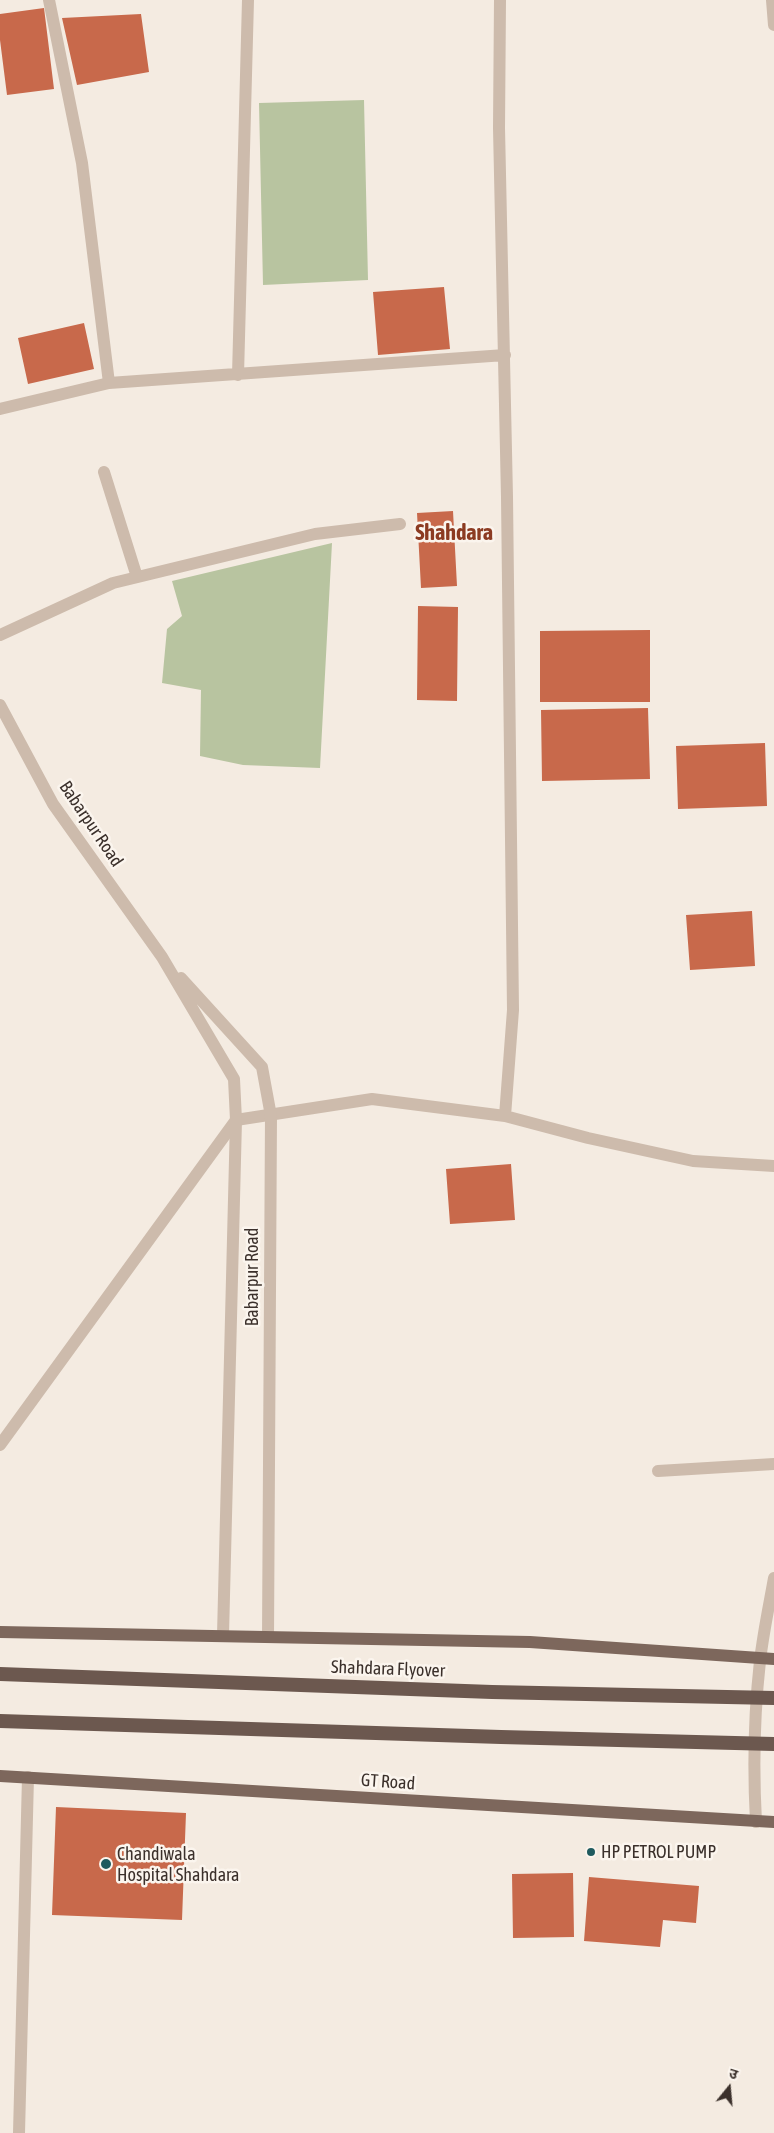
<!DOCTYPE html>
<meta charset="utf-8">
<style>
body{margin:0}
#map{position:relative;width:774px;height:2133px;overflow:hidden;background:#f4ebe1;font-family:"Asap Condensed","Noto Sans Devanagari",sans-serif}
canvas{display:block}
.north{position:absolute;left:704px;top:2063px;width:50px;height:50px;-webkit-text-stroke:4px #fbf5ee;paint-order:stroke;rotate:17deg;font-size:14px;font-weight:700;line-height:20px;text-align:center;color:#3b302b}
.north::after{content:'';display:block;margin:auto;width:18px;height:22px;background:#3b302b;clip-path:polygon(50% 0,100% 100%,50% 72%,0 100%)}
</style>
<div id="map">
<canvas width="774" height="2133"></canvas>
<div class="north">उ</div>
</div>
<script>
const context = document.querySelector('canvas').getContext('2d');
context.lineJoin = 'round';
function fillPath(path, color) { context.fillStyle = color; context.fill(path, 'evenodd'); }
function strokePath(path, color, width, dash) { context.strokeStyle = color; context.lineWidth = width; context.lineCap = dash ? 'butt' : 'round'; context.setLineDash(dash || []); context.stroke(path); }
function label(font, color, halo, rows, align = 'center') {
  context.font = font + ' "Asap Condensed",sans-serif'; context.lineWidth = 5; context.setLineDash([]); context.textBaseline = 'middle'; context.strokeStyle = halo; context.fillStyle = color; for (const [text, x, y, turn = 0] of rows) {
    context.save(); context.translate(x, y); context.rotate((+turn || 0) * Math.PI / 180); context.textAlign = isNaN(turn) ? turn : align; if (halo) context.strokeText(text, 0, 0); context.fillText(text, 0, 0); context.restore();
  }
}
const green = new Path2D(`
 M364 100 368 280 263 285 259 103Z
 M332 543 320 768 243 765 200 756 201 690 162 683 167 629 182 616 172 581Z`);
const building = new Path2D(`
 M44 8 54 89 7 95 0 40V14Z
 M141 14 149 72 77 85 62 18Z
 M444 287 450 349 378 355 373 292Z
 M84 323 94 369 28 384 18 338Z
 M453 511 457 586 421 588 417 513Z
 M418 606 458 607 457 701 417 700Z
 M650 630V702H540V631Z
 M648 708 650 779 542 781 541 710Z
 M765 743 767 806 678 809 676 746Z
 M752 911 755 966 690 970 686 915Z
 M511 1164 515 1220 450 1224 446 1169Z
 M56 1807 186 1813 182 1920 52 1915Z
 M573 1873 574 1937 513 1938 512 1874Z
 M589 1877 699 1886 696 1923 663 1920 660 1947 584 1941Z`);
const minor = new Path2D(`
 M49 0 82 163 109 383
 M500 0 499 128 507 497 513 1010 505 1116
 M772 0 774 25
 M238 375 248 0
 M0 409 109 383 505 355
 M104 472 137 577
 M0 635 113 583 315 534 400 524
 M0 1445 236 1120 372 1099 505 1116 588 1138 693 1161 774 1166
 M658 1471 774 1464
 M756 1822C753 1768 754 1715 760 1661 763 1634 769 1606 774 1578
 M19 2133 28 1777`);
const tertiary = new Path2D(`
 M0 705 53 804 162 957 234 1079 236 1120 223 1635
 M181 978 262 1067 271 1116 268 1637`);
const primary = new Path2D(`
 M0 1632 530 1642 774 1659
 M0 1776 774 1822`);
const trunkBridge = new Path2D(`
 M0 1674 492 1692 774 1698
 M0 1721 501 1737 774 1744`);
const markers = [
 [591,1852,5,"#1f5a5e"],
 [106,1864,6,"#1f5a5e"]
];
const streetNames = [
 ["Babarpur Road",91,824,56],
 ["Babarpur Road",252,1277,-90],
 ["Shahdara Flyover",388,1669,2],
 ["GT Road",388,1782,4]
];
const poiNames = [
 ["HP PETROL PUMP",601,1852],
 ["Chandiwala",117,1854],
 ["Hospital Shahdara",117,1875]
];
const districtNames = [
 ["Shahdara",454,533]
];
fillPath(green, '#b8c4a0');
fillPath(building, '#c8694b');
strokePath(minor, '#cdbbac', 12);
strokePath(tertiary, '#cdbbac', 12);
strokePath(primary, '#7d675c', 12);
strokePath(trunkBridge, '#6c584f', 14);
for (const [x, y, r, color] of markers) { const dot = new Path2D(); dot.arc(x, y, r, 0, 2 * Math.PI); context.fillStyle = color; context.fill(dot); strokePath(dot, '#fbf5ee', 2); }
label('18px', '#3b302b', '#fbf5ee', streetNames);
label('18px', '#3b302b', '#fbf5ee', poiNames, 'left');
label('bold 22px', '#8c3b22', '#fbf5ee', districtNames);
</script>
